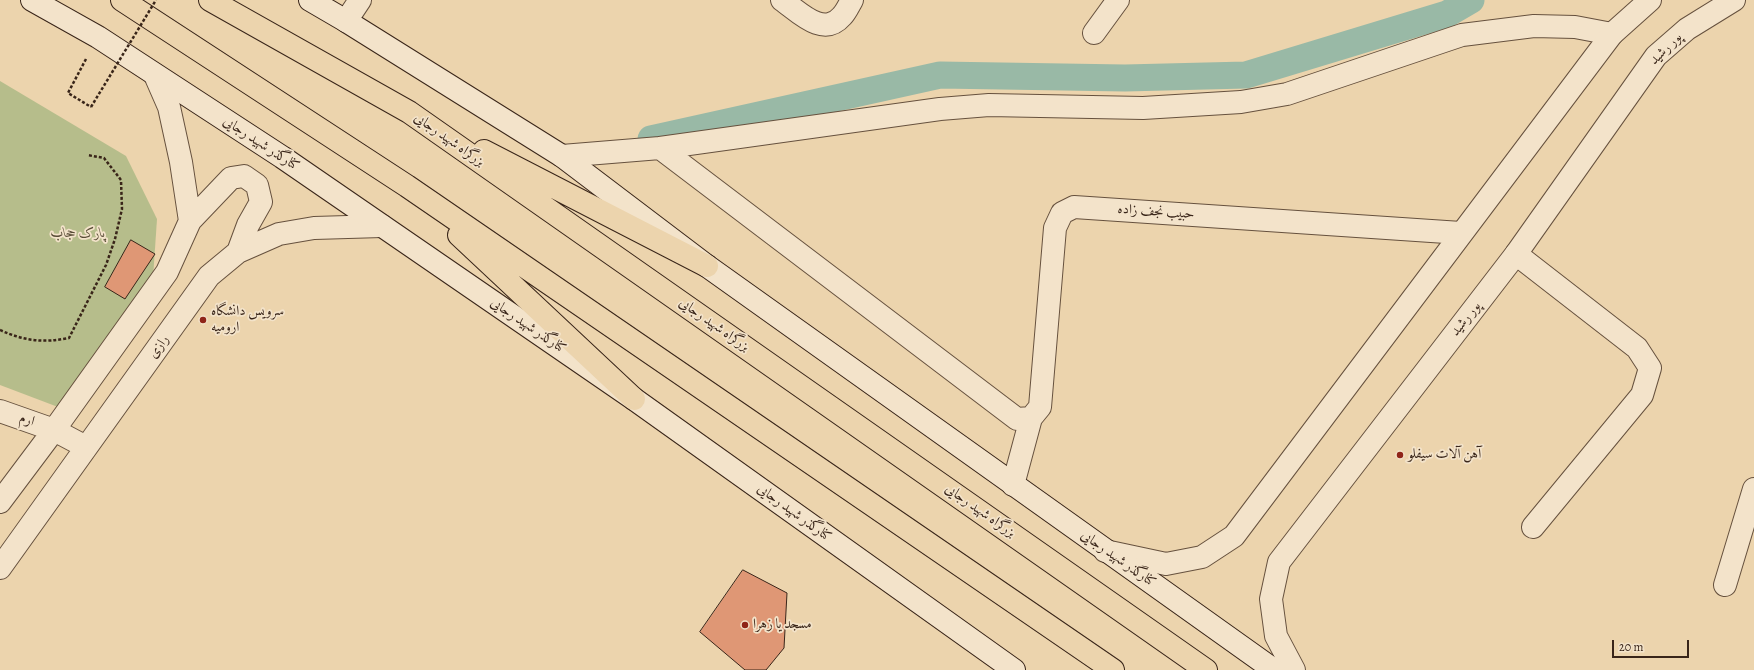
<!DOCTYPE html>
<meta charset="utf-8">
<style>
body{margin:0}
#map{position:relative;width:1754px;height:670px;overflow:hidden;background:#ecd4ad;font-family:Alegreya,serif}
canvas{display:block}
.scale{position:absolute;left:1612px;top:640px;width:77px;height:18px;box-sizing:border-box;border:2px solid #392519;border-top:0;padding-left:5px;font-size:12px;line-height:14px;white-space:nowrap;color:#392519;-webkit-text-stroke:3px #f3e3ca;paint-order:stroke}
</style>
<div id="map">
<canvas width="1754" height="670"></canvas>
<div class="scale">20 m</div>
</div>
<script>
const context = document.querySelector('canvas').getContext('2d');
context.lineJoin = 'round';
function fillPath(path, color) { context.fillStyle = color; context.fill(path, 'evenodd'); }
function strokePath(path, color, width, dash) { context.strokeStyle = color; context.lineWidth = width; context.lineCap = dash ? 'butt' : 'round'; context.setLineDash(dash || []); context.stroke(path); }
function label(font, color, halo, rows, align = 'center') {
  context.font = font + ' Alegreya,Amiri,serif'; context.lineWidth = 3.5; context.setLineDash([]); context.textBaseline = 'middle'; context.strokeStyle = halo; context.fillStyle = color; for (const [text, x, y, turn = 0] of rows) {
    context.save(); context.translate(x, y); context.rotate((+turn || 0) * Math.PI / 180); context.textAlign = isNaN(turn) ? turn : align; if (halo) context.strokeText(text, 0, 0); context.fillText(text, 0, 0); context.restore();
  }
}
const green = new Path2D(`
 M0 81 126 156 157 219 153 278 58 407 0 385Z`);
const canal = new Path2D(`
 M651 139 940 75 1125 78 1246 75 1447 14 1471 0`);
const building = new Path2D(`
 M131 240 155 254 125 299 105 287Z
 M743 570 787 593 784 648 766 670H745L700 632Z`);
const path = new Path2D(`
 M86 59 68 93 91 107
 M0 330C24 341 44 343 69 338L106 265 115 239 122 209 121 180 104 158 87 155`);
const minor = new Path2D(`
 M782 0C799 12 823 38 842 16 846 12 849 5 852 0
 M1094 33 1118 0
 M660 148 940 109 989 105 1143 108 1241 102 1287 94 1462 35 1534 26 1575 27 1612 34
 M562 156 660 148 1017 419 1031 418
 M1516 254 1637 348 1650 368 1642 395 1533 527
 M1013 485 1031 418 1040 407 1055 228 1062 213 1074 207 1461 233
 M1725 585 1754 489`);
const tertiary = new Path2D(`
 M346 21 360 0
 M190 221 231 178 244 176 257 185 261 202 248 225 238 252
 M0 411 54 430 86 447
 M0 502 54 430 167 272 190 221 181 162 169 107 155 75
 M1105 551 1166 564 1202 557 1234 536 1612 34 1650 0
 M0 568 209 276 238 252 279 234 314 228 382 226
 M1294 670 1276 636 1271 599 1279 562 1516 254 1656 56 1687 29 1734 0`);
const secondary = new Path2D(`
 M32 0 98 37 282 157 634 399 1014 670
 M310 0 346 21 562 156 707 266 1274 670`);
const trunk = new Path2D(`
 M122 0 407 186 1113 670
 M210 0 409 112 1206 670
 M484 151 707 266
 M459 235 634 399`);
const pathBridge = new Path2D(`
 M91 107 156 0`);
const markers = [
 [203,320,4,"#8f2418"],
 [1400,455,4,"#8f2418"],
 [745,625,4,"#8f2418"]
];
const streetNames = [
 ["پور رشید",1666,49,-45],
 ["بزرگراه شهید رجایی",449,140,35],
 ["کنارگذر شهید رجایی",261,144,33],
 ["حبیب نجف زاده",1156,212,4],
 ["پور رشید",1466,319,-52],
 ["بزرگراه شهید رجایی",714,325,35],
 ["کنارگذر شهید رجایی",528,326,34],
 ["رازی",159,347,-54],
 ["ارم",27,420,19],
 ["بزرگراه شهید رجایی",980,511,35],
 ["کنارگذر شهید رجایی",794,513,36],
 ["کنارگذر شهید رجایی",1118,559,35]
];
const parkNames = [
 ["پارک حجاب",78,234]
];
const poiNames = [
 ["سرویس دانشگاه",211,312],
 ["ارومیه",211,328],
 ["آهن آلات سیفلو",1408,455],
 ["مسجد یا زهرا",753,625]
];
fillPath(green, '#b6bd8b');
strokePath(canal, '#99b9a6', 27);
fillPath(building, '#df9775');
strokePath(building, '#392519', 1);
strokePath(minor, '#66513e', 24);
strokePath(tertiary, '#66513e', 24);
strokePath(secondary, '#392519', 24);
strokePath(trunk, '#392519', 24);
strokePath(path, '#392519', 2.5, [3, 2]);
strokePath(minor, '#f3e3ca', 22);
strokePath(tertiary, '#f3e3ca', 22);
strokePath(secondary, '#f3e3ca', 22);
strokePath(trunk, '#ecd4ad', 22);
strokePath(pathBridge, '#392519', 2.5, [3, 2]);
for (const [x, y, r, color] of markers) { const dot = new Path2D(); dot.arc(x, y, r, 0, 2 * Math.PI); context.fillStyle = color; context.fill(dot); strokePath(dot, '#f3e3ca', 1.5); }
label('14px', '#392519', '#f3e3ca', streetNames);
label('italic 14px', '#584b36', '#f3e3ca', parkNames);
label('14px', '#392519', '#f3e3ca', poiNames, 'left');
</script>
